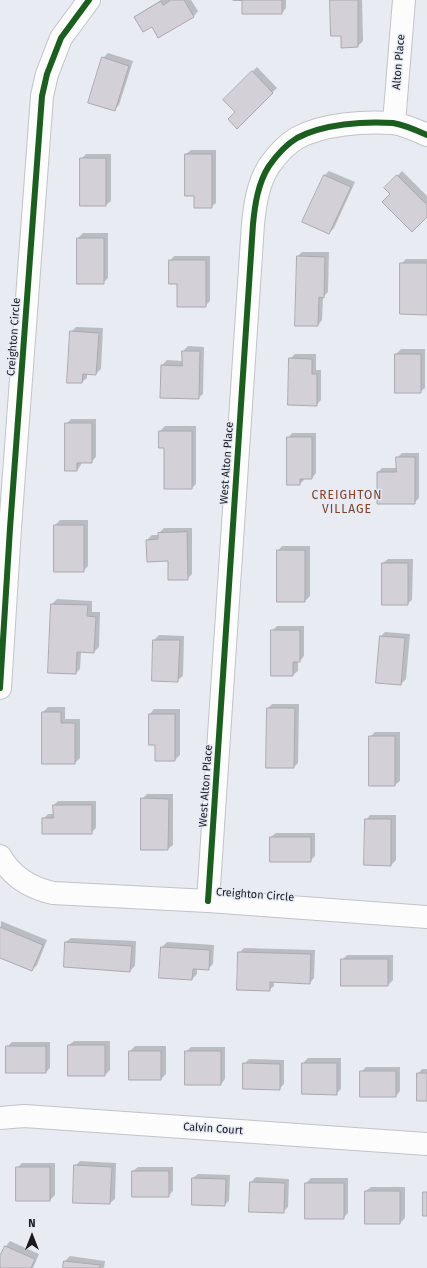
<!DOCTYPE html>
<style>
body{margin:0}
#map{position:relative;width:427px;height:1268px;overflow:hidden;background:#e8ebf2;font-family:"Fira Sans",sans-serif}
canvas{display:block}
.north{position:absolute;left:12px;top:1216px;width:40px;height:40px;-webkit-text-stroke:3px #e5eaf5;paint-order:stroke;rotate:0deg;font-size:11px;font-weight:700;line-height:16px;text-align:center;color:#1a1b1f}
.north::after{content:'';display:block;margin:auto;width:14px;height:18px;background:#1a1b1f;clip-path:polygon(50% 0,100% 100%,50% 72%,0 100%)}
</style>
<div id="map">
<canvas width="427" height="1268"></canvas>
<div class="north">N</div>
</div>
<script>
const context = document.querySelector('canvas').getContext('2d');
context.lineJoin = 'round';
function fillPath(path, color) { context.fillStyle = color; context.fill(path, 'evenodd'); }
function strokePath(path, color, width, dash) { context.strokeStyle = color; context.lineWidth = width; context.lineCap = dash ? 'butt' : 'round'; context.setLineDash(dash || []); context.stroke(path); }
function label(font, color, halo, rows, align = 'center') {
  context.font = font + ' "Fira Sans",sans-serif'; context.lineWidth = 3; context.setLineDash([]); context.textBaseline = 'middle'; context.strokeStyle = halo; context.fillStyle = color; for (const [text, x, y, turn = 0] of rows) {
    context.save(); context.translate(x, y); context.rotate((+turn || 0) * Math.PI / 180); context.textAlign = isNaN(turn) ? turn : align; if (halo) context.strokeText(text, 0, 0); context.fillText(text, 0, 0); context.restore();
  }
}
const shadow = new Path2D(`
 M161 0H191L198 11 194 16 159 37 152 26 135 17 140 13Z
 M243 0H286V8L282 13Z
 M331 0H362L363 41 358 46 342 35Z
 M108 53 133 61 119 105 114 110 103 58Z
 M257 67 277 88 237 127V112L225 100Z
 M191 150H216V203L211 207 195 195 186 154Z
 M86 154H111V201L106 205H81V159Z
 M329 171 355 182 334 228 329 233 304 221 325 175Z
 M402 171 427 196V216L392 194 386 188Z
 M83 233H108V278L103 283 78 238Z
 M302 252H329L328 292 323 297 322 320 318 325 298 256Z
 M174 256H210V301L205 306 178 283 170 261Z
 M406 259H427V313L401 264Z
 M76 327 103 328 101 369 96 374 87 373V378L82 382 71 332Z
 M188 346 204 347 203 394 198 398 162 365 167 360 183 361V351Z
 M401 349H425V388L420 392 396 354Z
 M295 354H316V370H321V400L316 405 290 359Z
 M71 419H96V457L91 462H81V465L77 470 66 424Z
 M165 426H196V484L192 488 165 447H160V431Z
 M292 433H316V473L312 478H304V480L300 484 288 438Z
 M402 453H419V498L414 503 378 472 382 468H397V458Z
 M60 520H88V566L83 571 55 525Z
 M164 528H192V574L187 579 147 540 152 535H159V533Z
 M282 546H310V596L305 601 278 551Z
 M388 559H413L412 600 407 604 383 563Z
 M57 599 92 601V612H100L99 647 94 652H81L80 669 76 673 52 604Z
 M277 626H304V656L300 661H298V671L293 675 272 631Z
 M385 632 410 634 406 679 401 684 377 682 380 637Z
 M159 635 184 636 183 676 178 680 154 640Z
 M272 704H299L298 763 294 767 268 708Z
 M48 707H65V719H80V758L75 763H43V712Z
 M154 709H180V755L175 760 156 744H150V714Z
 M375 732H400V781L395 785 370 737Z
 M147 794H173V845L168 849 142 799Z
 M58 801H96V828L91 833 43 819 48 814H54V805Z
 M370 815H396V860L391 865 366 820Z
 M276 833H315V856L310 861 271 837Z
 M1 921 47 940 37 965 32 970 0 957Z
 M71 938 136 941 135 966 130 971 66 942Z
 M167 942 214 945 213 964 208 969 197 968V974L192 979 160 977 162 947Z
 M244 948 315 950 314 978 310 983 274 982V986L269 990 239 953Z
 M347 955H393V980L388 985H342V960Z
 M74 1041H110V1070L105 1075 69 1045Z
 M12 1042H50V1068L46 1072 7 1047Z
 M135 1046H166V1074L161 1079 130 1051Z
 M191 1047H225V1079L221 1084 186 1052Z
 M308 1058H341V1089L336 1094 303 1093V1063Z
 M249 1059 284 1060V1084L279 1089 244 1064Z
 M366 1067H400V1091L396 1096 361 1072Z
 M422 1069H427V1100L418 1074Z
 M80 1161 116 1163 115 1199 110 1203 75 1166Z
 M22 1163H55V1195L50 1200 17 1168Z
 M138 1167H173V1191L168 1196 133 1171Z
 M198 1174 230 1175 229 1201 224 1205 193 1178Z
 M256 1177 289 1179 288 1207 283 1212 251 1182Z
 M311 1178H348V1213L343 1218 306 1183Z
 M371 1187H405V1218L400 1223H366V1191Z
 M10 1241 39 1254 33 1268H0V1259L6 1246Z
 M70 1256 105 1261 104 1268H64L65 1261Z`);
const building = new Path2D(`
 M171 0H184L194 17 158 38 152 27 143 32 134 17 161 1 163 5Z
 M233 0H282V14H242V1Z
 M330 0H358V47L341 48V36H331Z
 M102 57 129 66 115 111 88 103Z
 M252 71 273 93 237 129 228 119 235 112 223 100Z
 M185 154H212V208H194V196H185Z
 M80 158H106V206H80Z
 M324 175 351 187 329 234 302 222Z
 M397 175 427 205V217L412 232 382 202 390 194 384 188Z
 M77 238H104V284H77Z
 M297 256 325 257 324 298 319 297 318 326H295Z
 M169 260H206V307H177V284H169Z
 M400 263H427V315L400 314Z
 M70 331 99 333 96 375 83 374 82 383H67Z
 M182 351H200L199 399 160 398 161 365 182 366Z
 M395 354H421V393H395Z
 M289 358 312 359V374H317V406L288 405Z
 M65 423H92V463H77V471H65Z
 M159 431H192V489H164V448H159Z
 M287 437H312V479H300V485H287Z
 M396 457H415V504H377V472H396Z
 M54 525H84V572H54Z
 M187 532 188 580H168V561L147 562 146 540 158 539V533Z
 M277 550H305V602H277Z
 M382 563H408V605H382Z
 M51 604 88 605 87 616 96 617 94 653 77 652 76 674 48 673Z
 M271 630H300V662H293V676H271Z
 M380 636 405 638 401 685 376 683Z
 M153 640H180L178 682 152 681Z
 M267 708H295L294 768H266Z
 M42 712H61V723H75V764H42Z
 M149 714H175V761H155V745H149Z
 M369 736H395V786H369Z
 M141 798 169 799 168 850H141Z
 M53 805H92V834H42V818H53Z
 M365 819H391V866L364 865Z
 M270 837H311V862H270Z
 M0 927 43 945 32 971 0 958Z
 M65 942 132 946 130 972 64 967Z
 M161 947 210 950 209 970 193 969 192 980 159 978Z
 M238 952 311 954 310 984 270 982V991L237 990Z
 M341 959H388V986H341Z
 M68 1045H105V1076H68Z
 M6 1046H46V1073H6Z
 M129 1051H161V1080H129Z
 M185 1051H221V1085H185Z
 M243 1063 280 1064V1090L243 1089Z
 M302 1063H337V1095L302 1094Z
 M360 1071H396V1097H360Z
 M417 1073H427V1101H417Z
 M74 1165 112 1167 110 1204 73 1203Z
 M16 1167H50V1201H16Z
 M132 1171H169V1197H132Z
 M192 1178 226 1179 225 1206 192 1205Z
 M250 1182 285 1183 284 1213 249 1212Z
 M305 1183H344V1219H305Z
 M365 1191H400V1224H365Z
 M423 1192H427V1216H423Z
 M5 1246 35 1259 31 1268H0V1256Z
 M64 1261 100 1265V1268H63Z`);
const minor = new Path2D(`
 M394 123 404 0
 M0 688 10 528 42 96 47 74 61 38 89 0
 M0 856C12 877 30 888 53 893L208 901 427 917
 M208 901 253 224C255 204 258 183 269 166 276 156 287 144 297 138 323 124 364 121 393 123 405 125 416 130 427 135
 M0 1118 24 1116 427 1144`);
const cycleway = new Path2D(`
 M0 688 10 528 42 96 47 74 61 38 89 0
 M208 901 253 224C255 204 258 183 269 166 276 156 287 144 297 138 323 124 364 121 393 123 405 125 416 130 427 135`);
const streetNames = [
 ["Alton Place",399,62,-85],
 ["Creighton Circle",14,337,-86],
 ["West Alton Place",227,463,-86],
 ["West Alton Place",206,786,-86],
 ["Creighton Circle",255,895,4],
 ["Calvin Court",213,1129,4]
];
const neighbourhoodNames = [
 ["CREIGHTON",347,496],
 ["VILLAGE",347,510]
];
fillPath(shadow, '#0003');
fillPath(building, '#d3d0d8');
strokePath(building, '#aaaaae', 1);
strokePath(minor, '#c0c3c8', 24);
strokePath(minor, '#fcfcfd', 22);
strokePath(cycleway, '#1b5e20', 6);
label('11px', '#1a1b1f', '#e5eaf5', streetNames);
context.letterSpacing = '1px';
label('12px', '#824025', '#e5eaf5', neighbourhoodNames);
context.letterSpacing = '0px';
</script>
